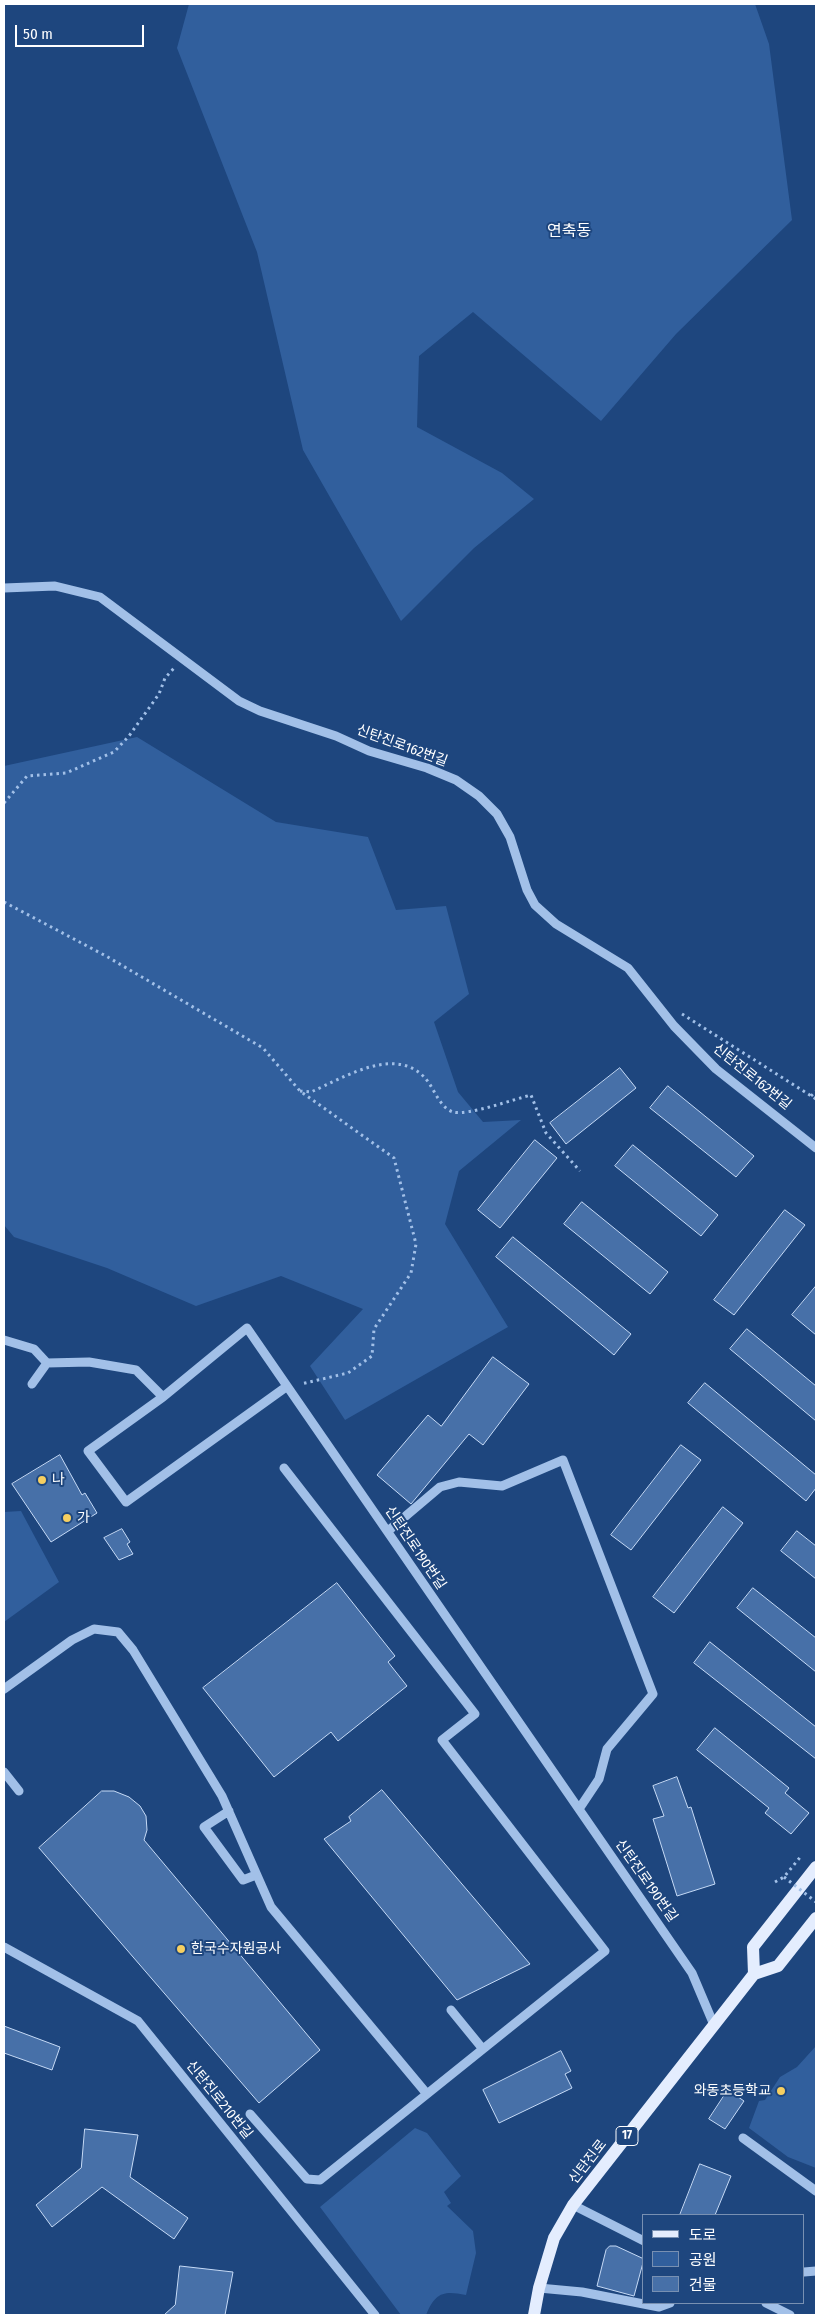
<!DOCTYPE html>
<meta charset="utf-8">
<style>
body{margin:0}
#map{position:relative;width:820px;height:2319px;overflow:hidden;background:#1e467e;font-family:"Fira Sans Condensed","Noto Sans KR",sans-serif}
canvas{display:block}
.frame{position:absolute;inset:0;border:5px solid #fff;pointer-events:none}
.legend{position:absolute;left:642px;top:2214px;width:162px;height:90px;box-sizing:border-box;background:#1e467e;border:1px solid #7890b2;margin:0;padding:6px 9px;list-style:none;font-size:15px;color:#fff}
.legend li{display:flex;align-items:center;gap:10px;height:25px}
.legend b{width:25px;border:1px solid #7890b2}
.scale{position:absolute;left:15px;top:25px;width:129px;height:22px;box-sizing:border-box;border:2px solid #fff;border-top:0;padding-left:6px;font-size:15px;line-height:18px;white-space:nowrap;color:#fff;-webkit-text-stroke:4px #1e467e;paint-order:stroke}
</style>
<div id="map">
<canvas width="820" height="2319"></canvas>
<div class="frame"></div>
<ul class="legend">
<li><b style="height:6px;background:#e4edfe"></b>도로</li>
<li><b style="height:14px;background:#315f9d"></b>공원</li>
<li><b style="height:14px;background:#4770a8"></b>건물</li>
</ul>
<div class="scale">50 m</div>
</div>
<script>
const context = document.querySelector('canvas').getContext('2d');
context.lineJoin = 'round';
function fillPath(path, color) { context.fillStyle = color; context.fill(path, 'evenodd'); }
function strokePath(path, color, width, dash) { context.strokeStyle = color; context.lineWidth = width; context.lineCap = dash ? 'butt' : 'round'; context.setLineDash(dash || []); context.stroke(path); }
function label(font, color, halo, rows, align = 'center') {
  context.font = font + ' "Fira Sans Condensed","Noto Sans KR",sans-serif'; context.lineWidth = 4; context.setLineDash([]); context.textBaseline = 'middle'; context.strokeStyle = halo; context.fillStyle = color; for (const [text, x, y, turn = 0] of rows) {
    context.save(); context.translate(x, y); context.rotate((+turn || 0) * Math.PI / 180); context.textAlign = isNaN(turn) ? turn : align; if (halo) context.strokeText(text, 0, 0); context.fillText(text, 0, 0); context.restore();
  }
}
const green = new Path2D(`
 M189 4H755L769 44 792 220 676 334 601 421 473 312 419 356 417 427 502 473 534 499 474 548 401 621 303 450 257 252 177 48Z
 M137 737 276 822 368 837 396 910 446 906 469 994 434 1022 458 1092 483 1122 521 1120 459 1171 445 1224 508 1327 345 1420 310 1366 363 1309 281 1276 196 1306 107 1268 14 1237 4 1225V766Z
 M21 1511 59 1582 4 1622V1512Z
 M816 2046V2168L788 2157 749 2128 759 2101 765 2100 780 2077 797 2067Z
 M415 2128 427 2133 461 2176 444 2192 451 2203 447 2206 473 2231 476 2253 466 2295C443 2290 435 2293 426 2315H401L320 2207Z`);
const building = new Path2D(`
 M620 1068 636 1088 566 1144 550 1123Z
 M668 1086 754 1156 736 1177 650 1108Z
 M535 1140 557 1158 500 1228 478 1210Z
 M633 1145 718 1215 701 1236 615 1166Z
 M582 1202 668 1272 650 1294 564 1224Z
 M785 1210 805 1225 734 1315 714 1300Z
 M513 1237 631 1334 614 1355 496 1257Z
 M816 1286V1335L792 1315Z
 M747 1329 816 1386V1421L730 1349Z
 M493 1357 529 1384 483 1445 469 1434 411 1504 377 1475 428 1415 441 1426Z
 M705 1383 816 1475V1488L806 1501 688 1403Z
 M681 1445 701 1460 631 1550 611 1535Z
 M60 1455 82 1495 85 1493 97 1513 51 1542 12 1484Z
 M723 1507 743 1523 674 1613 653 1597Z
 M122 1529 130 1542 127 1544 133 1554 119 1560 104 1538Z
 M797 1531 816 1546V1579L781 1551Z
 M337 1583 395 1656 388 1662 407 1686 338 1741 331 1732 274 1777 203 1688Z
 M753 1588 816 1638V1672L737 1608Z
 M710 1642 816 1727V1759L694 1663Z
 M715 1728 789 1788 785 1793 809 1813 791 1834 765 1813 769 1808 697 1750Z
 M677 1777 688 1808 691 1807 715 1884 677 1896 653 1819 664 1816 653 1786Z
 M382 1790 530 1964 457 2000 324 1839 351 1821 349 1817Z
 M102 1791H114L129 1797 140 1806 146 1816 147 1830 144 1840 320 2050 259 2103 39 1848Z
 M4 2026 60 2047 52 2070 4 2053Z
 M561 2051 571 2071 565 2074 572 2088 499 2123 483 2090Z
 M728 2090 744 2101 725 2129 709 2119Z
 M85 2129 138 2135 130 2177 188 2218 174 2239 102 2187 52 2227 36 2205 81 2168Z
 M700 2164 731 2176 715 2215H680Z
 M610 2246H616L644 2259 634 2296 597 2286 606 2250Z
 M180 2266 233 2272 225 2315H164L175 2305Z`);
const path = new Path2D(`
 M4 803 27 776 66 773 114 752 129 736 159 694 165 678 175 667
 M4 902 106 956 263 1048 300 1091 394 1158 416 1244 411 1273 374 1329 372 1356 348 1373 301 1384
 M682 1014 816 1099
 M300 1091 311 1092C345 1077 400 1042 429 1083 435 1092 441 1108 453 1112 467 1116 515 1099 531 1095L546 1133 580 1171
 M811 1096 816 1091
 M775 1882 784 1877 802 1855`);
const minor = new Path2D(`
 M4 588 55 586 100 597 239 701 260 711 336 736 369 751 427 768 456 780 479 796 497 814 510 837 527 890 535 905 556 924 628 968 674 1026 716 1069 816 1148
 M4 1340 34 1349 47 1363 89 1362 136 1370 163 1397 247 1328 692 1973 714 2025
 M32 1384 47 1363
 M163 1397 88 1451 126 1502 286 1387
 M388 1531 440 1487 459 1482 502 1486 563 1460 653 1694 607 1749 599 1779 579 1809
 M4 1689 72 1640 94 1629 118 1632 133 1650 222 1796 271 1907 427 2094 605 1951 442 1740 475 1714 284 1468
 M4 1772 19 1791
 M229 1811 204 1827 243 1880 256 1875
 M4 1947 138 2021 375 2315
 M451 2010 482 2048
 M250 2114 307 2179 320 2180 427 2094
 M743 2138 816 2191
 M573 2205 644 2241
 M804 2272 816 2271
 M539 2288 582 2292 659 2307 670 2303
 M766 2303 790 2315`);
const major = new Path2D(`
 M754 1974 753 1947 816 1867
 M534 2315 539 2288 554 2238 573 2205 754 1974 778 1966 816 1918`);
const pathBridge = new Path2D(`
 M784 1877 816 1902`);
const markers = [
 [42,1480,5,"#f6cf61"],
 [67,1518,5,"#f6cf61"],
 [181,1949,5,"#f6cf61"],
 [781,2091,5,"#f6cf61"]
];
const shields = [
 [627,2136,22]
];
const shieldNames = [
 ["17",627,2136]
];
const streetNames = [
 ["신탄진로162번길",402,746,20],
 ["신탄진로162번길",752,1077,39],
 ["신탄진로190번길",415,1548,56],
 ["신탄진로190번길",646,1881,55],
 ["신탄진로210번길",219,2100,51],
 ["신탄진로",588,2162,-52]
];
const poiNames = [
 ["나",52,1480],
 ["가",77,1518],
 ["한국수자원공사",191,1949],
 ["와동초등학교",771,2091,"right"]
];
const quarterNames = [
 ["연축동",569,232]
];
fillPath(green, '#315f9d');
fillPath(building, '#4770a8');
strokePath(building, '#c6daf6', 1);
strokePath(path, '#a2c0e8', 3, [2.5, 4]);
strokePath(minor, '#a2c0e8', 9);
strokePath(major, '#e4edfe', 12);
strokePath(pathBridge, '#a2c0e8', 3, [2.5, 4]);
for (const [x, y, r, color] of markers) { const dot = new Path2D(); dot.arc(x, y, r, 0, 2 * Math.PI); context.fillStyle = color; context.fill(dot); strokePath(dot, '#1e467e', 2); }
for (const [x, y, w] of shields) { const box = new Path2D(); box.roundRect(x - w / 2, y - 9.5, w, 19, 4); context.fillStyle = '#1e467e'; context.fill(box); strokePath(box, '#fff', 1); }
label('bold 12px', '#fff', null, shieldNames);
label('14px', '#fff', '#1e467e', streetNames);
label('14px', '#fff', '#1e467e', poiNames, 'left');
label('16px', '#fff', '#1e467e', quarterNames);
</script>
